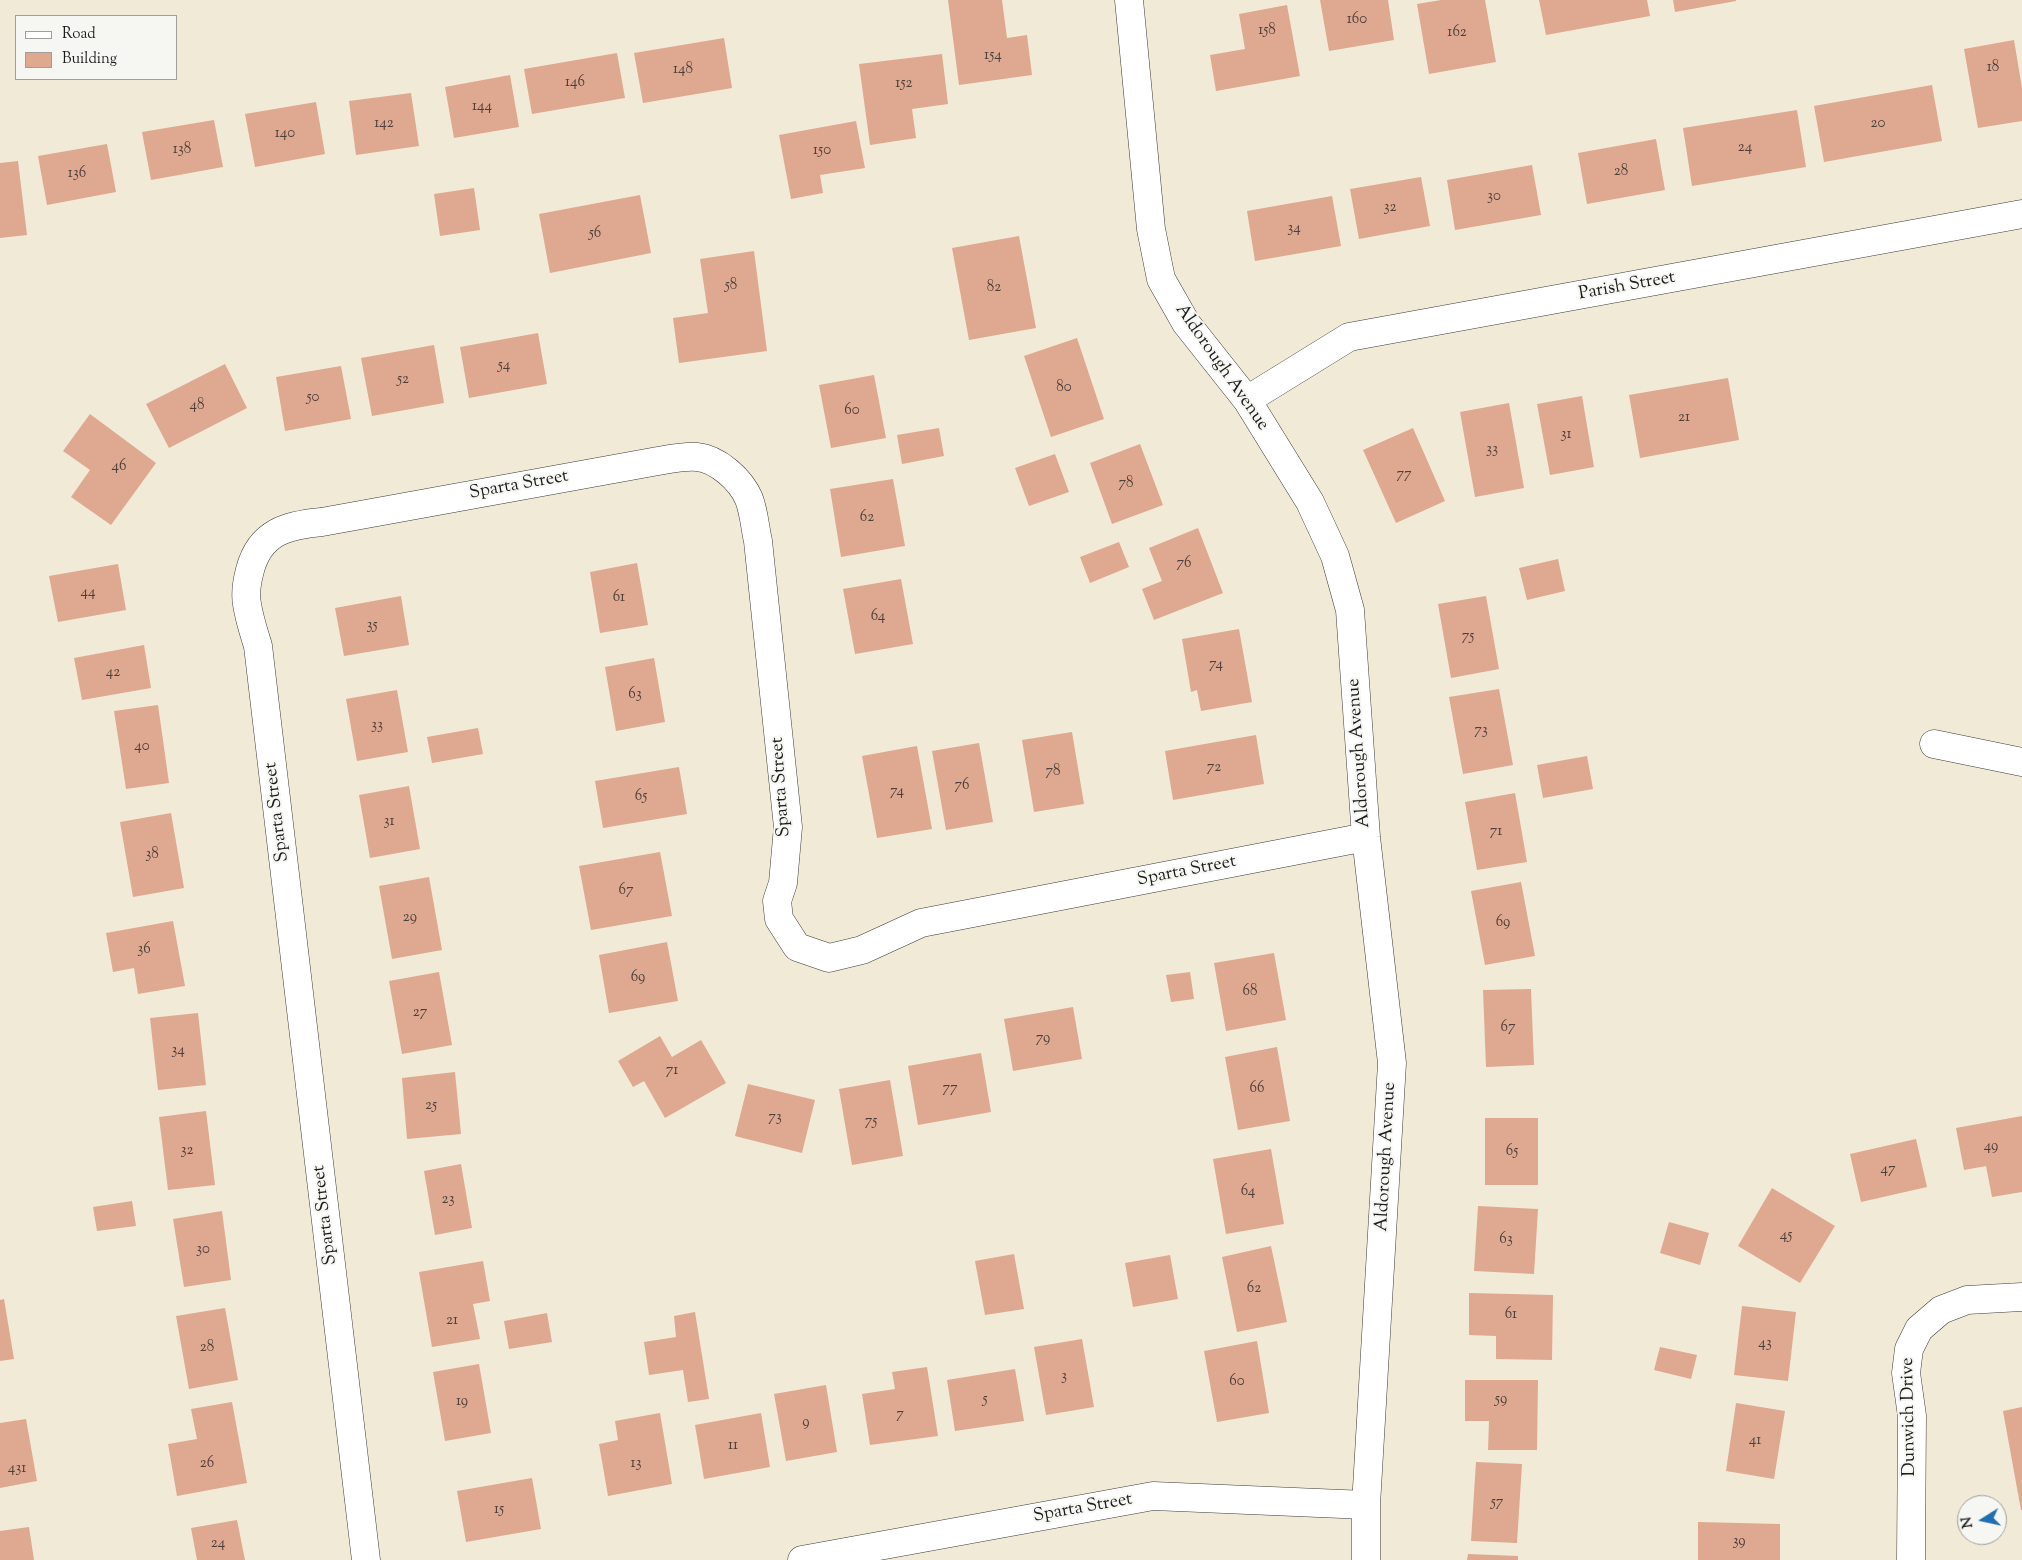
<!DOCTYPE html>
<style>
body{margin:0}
#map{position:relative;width:2022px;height:1560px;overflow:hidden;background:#f1ead7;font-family:"Sorts Mill Goudy",serif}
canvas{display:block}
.legend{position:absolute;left:15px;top:15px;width:162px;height:65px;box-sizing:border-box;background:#f6f6f2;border:1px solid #9f9f9c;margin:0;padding:6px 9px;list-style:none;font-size:15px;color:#1c1c1c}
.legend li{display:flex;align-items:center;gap:10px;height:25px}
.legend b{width:25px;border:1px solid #9f9f9c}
.north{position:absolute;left:1957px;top:1495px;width:50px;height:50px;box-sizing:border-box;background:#f6f6f2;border:1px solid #9f9f9c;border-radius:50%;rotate:260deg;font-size:14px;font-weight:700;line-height:20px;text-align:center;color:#1c1c1c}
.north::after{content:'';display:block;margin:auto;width:18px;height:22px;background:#1f6fb2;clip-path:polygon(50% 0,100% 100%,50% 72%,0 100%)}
</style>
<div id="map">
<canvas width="2022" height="1560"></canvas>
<ul class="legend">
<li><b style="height:6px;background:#fff"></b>Road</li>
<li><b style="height:14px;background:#dfa891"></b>Building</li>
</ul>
<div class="north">N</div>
</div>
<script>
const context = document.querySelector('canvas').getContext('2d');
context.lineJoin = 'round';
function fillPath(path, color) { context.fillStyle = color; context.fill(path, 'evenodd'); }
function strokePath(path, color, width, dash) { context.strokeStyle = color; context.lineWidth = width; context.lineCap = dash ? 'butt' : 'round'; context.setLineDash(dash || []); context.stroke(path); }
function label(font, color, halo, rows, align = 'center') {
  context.font = font + ' "Sorts Mill Goudy",serif'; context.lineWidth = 4; context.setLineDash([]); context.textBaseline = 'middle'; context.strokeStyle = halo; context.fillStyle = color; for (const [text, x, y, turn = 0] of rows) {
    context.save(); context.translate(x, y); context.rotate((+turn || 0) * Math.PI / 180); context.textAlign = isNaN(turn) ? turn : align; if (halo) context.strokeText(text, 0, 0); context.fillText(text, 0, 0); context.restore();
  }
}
const building = new Path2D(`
 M948 0H1002L1007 38 1027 35 1032 75 959 85Z
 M1320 0H1388L1394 40 1329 51Z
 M1441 0H1485L1496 62 1429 74 1417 4Z
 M1539 0H1647L1650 16 1546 35Z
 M1673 0H1736V1L1675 12Z
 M1287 5 1300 76 1216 91 1210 55 1245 49 1239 14Z
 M724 38 732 88 643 103 634 53Z
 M2014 40 2022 88V121L1978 128 1964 49Z
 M617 53 625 98 532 114 524 69Z
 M942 54 948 104 912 109 916 138 870 145 859 64Z
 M510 75 519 127 454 138 445 87Z
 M1932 85 1942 141 1824 162 1814 106Z
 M411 93 419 146 356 155 349 101Z
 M316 102 325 154 255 167 245 114Z
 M1797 110 1806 167 1692 186 1683 128Z
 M214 120 223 167 151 180 142 132Z
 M856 121 865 168 820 175 823 193 791 199 779 135Z
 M1656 139 1665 190 1587 204 1578 153Z
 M107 144 116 192 47 205 38 156Z
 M18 161 27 235 0 238V163Z
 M1532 165 1541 215 1455 230 1447 180Z
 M1421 177 1430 226 1359 239 1350 189Z
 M474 188 480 230 440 236 434 194Z
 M640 195 651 253 550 273 539 214Z
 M1332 196 1341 246 1255 261 1247 211Z
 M1019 236 1036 328 969 340 952 248Z
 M754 251 767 351 679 363 673 318 708 313 700 259Z
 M538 333 547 384 469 398 460 347Z
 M1077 338 1104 419 1051 437 1024 356Z
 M434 345 444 403 372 416 361 358Z
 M225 364 247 408 169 448 146 404Z
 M341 366 351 419 285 431 276 377Z
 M874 375 886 438 831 448 819 385Z
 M1728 378 1739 440 1640 458 1629 395Z
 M1582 396 1594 467 1550 475 1537 404Z
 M1509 403 1524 488 1475 497 1460 412Z
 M90 414 156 463 111 525 71 497 90 470 63 451Z
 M939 428 944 456 902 464 897 435Z
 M1413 428 1445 501 1396 523 1363 450Z
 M1140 444 1163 505 1112 524 1090 463Z
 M1055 454 1069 492 1029 506 1015 468Z
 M893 479 905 546 841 557 830 489Z
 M1198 528 1223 593 1154 620 1142 589 1162 581 1149 548Z
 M1119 542 1129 567 1090 583 1080 557Z
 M1558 559 1565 591 1527 600 1519 568Z
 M637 563 648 625 600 633 590 572Z
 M118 564 126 610 58 622 49 576Z
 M901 579 913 644 855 654 843 589Z
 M401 596 409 645 344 656 335 608Z
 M1486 596 1499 669 1451 678 1438 604Z
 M1239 629 1252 702 1201 711 1197 690 1191 692 1182 639Z
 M144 645 151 688 82 700 74 658Z
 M654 658 665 722 616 731 605 667Z
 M1499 689 1513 765 1463 774 1449 697Z
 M397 690 408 752 357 761 346 699Z
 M158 705 169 783 126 789 114 711Z
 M478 728 483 754 432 763 427 737Z
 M1072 732 1084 804 1034 812 1022 740Z
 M1256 735 1264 784 1173 800 1165 751Z
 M979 743 993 822 946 830 932 751Z
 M917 746 932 829 877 838 862 756Z
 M1587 756 1593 789 1543 798 1537 765Z
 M679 767 687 814 603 828 595 781Z
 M409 786 420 849 370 858 359 795Z
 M1515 793 1527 862 1477 870 1465 802Z
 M171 813 184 888 133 897 120 822Z
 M660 852 672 916 591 930 579 866Z
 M429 877 442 950 392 959 379 886Z
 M1521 882 1535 956 1485 965 1471 891Z
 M173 921 185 986 138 994 134 968 113 972 106 933Z
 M667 942 678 1001 609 1013 599 955Z
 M1274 953 1286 1020 1226 1031 1214 963Z
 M439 972 452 1045 402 1054 389 981Z
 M1190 972 1194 999 1171 1002 1166 975Z
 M1531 989 1534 1065 1486 1067 1483 990Z
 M1073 1007 1082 1059 1013 1071 1004 1019Z
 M198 1013 206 1085 158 1090 150 1018Z
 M660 1036 672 1057 701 1040 726 1083 665 1118 644 1081 633 1087 618 1061Z
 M1277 1047 1290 1121 1238 1130 1225 1057Z
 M981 1053 991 1112 918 1125 908 1066Z
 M455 1072 461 1134 407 1139 402 1078Z
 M890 1080 903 1156 852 1165 839 1089Z
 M748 1084 815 1100 802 1153 735 1136Z
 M206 1111 215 1185 168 1190 159 1117Z
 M2022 1116V1192L1992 1197 1986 1166 1964 1170 1956 1128Z
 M1485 1118H1538V1185H1485Z
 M1916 1139 1927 1187 1861 1202 1850 1154Z
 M1271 1149 1284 1224 1226 1234 1213 1159Z
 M461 1164 472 1228 435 1235 424 1171Z
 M1772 1188 1835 1226 1800 1283 1738 1246Z
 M132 1201 136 1226 97 1231 93 1207Z
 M1478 1206 1538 1209 1534 1274 1474 1271Z
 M222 1211 231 1280 184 1287 173 1219Z
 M1669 1222 1709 1233 1700 1265 1660 1253Z
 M1271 1246 1287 1322 1237 1332 1222 1257Z
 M1014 1254 1024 1309 985 1315 975 1261Z
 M1170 1255 1178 1299 1133 1307 1125 1263Z
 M483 1261 490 1301 473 1304 480 1339 432 1347 419 1272Z
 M1469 1293 1553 1295 1552 1360 1496 1359V1336L1469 1335Z
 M4 1299 14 1359 0 1361V1300Z
 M1742 1306 1796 1312 1788 1381 1734 1375Z
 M225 1308 238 1380 189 1389 176 1316Z
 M695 1312 709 1399 688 1402 683 1370 649 1375 644 1342 676 1337 674 1316Z
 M547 1313 552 1342 509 1349 504 1321Z
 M1082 1339 1094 1407 1046 1415 1034 1347Z
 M1257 1341 1269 1413 1217 1422 1204 1351Z
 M1660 1347 1697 1355 1691 1379 1654 1370Z
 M479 1364 491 1433 445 1441 433 1372Z
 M927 1367 938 1436 870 1445 862 1394 895 1389 892 1372Z
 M1015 1369 1024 1421 955 1431 947 1380Z
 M1465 1380H1538L1537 1450H1488L1489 1421H1465Z
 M826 1385 837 1452 786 1461 774 1394Z
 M232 1402 247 1483 177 1496 168 1444 197 1439 191 1409Z
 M1736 1403 1785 1411 1774 1479 1726 1471Z
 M2022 1407V1510H2021L2003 1411Z
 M660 1413 672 1484 608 1496 599 1444 618 1440 615 1421Z
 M761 1413 770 1467 704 1479 695 1425Z
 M26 1419 37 1481 0 1488V1423Z
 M1476 1462 1522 1464 1517 1543 1471 1541Z
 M532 1478 541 1529 466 1542 457 1491Z
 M237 1520 245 1560H197L191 1528Z
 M1698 1522 1780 1524V1560H1698Z
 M29 1527 34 1560H0V1531Z
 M1468 1554 1518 1556V1560H1467Z`);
const street = new Path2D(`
 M1129 0 1151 229 1161 279 1186 323 1247 400 1310 502 1335 556 1350 610 1366 837 1392 1063 1366 1505V1560
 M1247 400 1349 337 2022 214
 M1934 744 2022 762
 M366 1560 258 646C254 633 249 618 247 604 245 593 247 581 250 570 260 532 287 525 322 522L658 461C670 459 685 456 697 457 718 459 741 480 749 499 754 512 755 528 758 541L788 827 783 883 777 901 779 919 797 947 829 958 862 950 921 923 1366 837
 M802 1560 1153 1496 1366 1505
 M1911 1560 1912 1416 1906 1373 1909 1349 1919 1329 1941 1310 1967 1300 2022 1297`);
const numberNames = [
 ["160",1357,20],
 ["158",1267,31],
 ["162",1457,33],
 ["154",993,56],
 ["18",1993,68],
 ["148",683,70],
 ["146",575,83],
 ["152",904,84],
 ["144",482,107],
 ["142",384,124],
 ["20",1878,124],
 ["140",285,134],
 ["24",1745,148],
 ["138",182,150],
 ["150",822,151],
 ["28",1621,172],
 ["136",77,174],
 ["30",1494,197],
 ["32",1390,208],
 ["34",1294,229],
 ["56",595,234],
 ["58",731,286],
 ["82",994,288],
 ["54",504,366],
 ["52",403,380],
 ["80",1064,388],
 ["50",313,398],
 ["48",197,406],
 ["60",852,411],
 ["21",1684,418],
 ["31",1566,435],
 ["33",1492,450],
 ["46",119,467],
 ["77",1404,475],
 ["78",1126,484],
 ["62",867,518],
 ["76",1184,564],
 ["44",88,593],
 ["61",619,598],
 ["64",878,617],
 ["35",372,626],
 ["75",1468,637],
 ["74",1216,665],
 ["42",113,673],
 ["63",635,695],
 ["33",377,726],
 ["73",1481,731],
 ["40",142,747],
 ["72",1214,768],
 ["78",1053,772],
 ["76",962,786],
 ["74",897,792],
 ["65",641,797],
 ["31",389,822],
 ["71",1496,832],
 ["38",152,855],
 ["67",626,891],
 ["29",410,918],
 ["69",1503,923],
 ["36",144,950],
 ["69",638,978],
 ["68",1250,992],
 ["27",420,1013],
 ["67",1508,1028],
 ["79",1043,1039],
 ["34",178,1051],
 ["71",672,1071],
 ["77",950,1089],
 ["66",1257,1089],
 ["25",431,1106],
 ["73",775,1118],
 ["75",871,1122],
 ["49",1991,1147],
 ["32",187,1151],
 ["65",1512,1152],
 ["47",1888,1170],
 ["64",1248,1192],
 ["23",448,1200],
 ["45",1786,1236],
 ["63",1506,1240],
 ["30",203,1250],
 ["62",1254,1289],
 ["61",1511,1315],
 ["21",452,1321],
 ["43",1765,1344],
 ["28",207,1348],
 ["3",1064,1377],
 ["60",1237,1382],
 ["5",985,1400],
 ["59",1501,1400],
 ["19",462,1402],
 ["7",900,1415],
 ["9",806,1423],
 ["41",1755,1441],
 ["11",733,1446],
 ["26",207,1464],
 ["13",636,1464],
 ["431",17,1469],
 ["57",1497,1503],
 ["15",499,1510],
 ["39",1739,1542],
 ["24",218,1544]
];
const streetNames = [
 ["Parish Street",1627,287,-10],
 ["Aldorough Avenue",1221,368,55],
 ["Sparta Street",519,486,-10],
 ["Aldorough Avenue",1360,753,-94],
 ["Sparta Street",782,787,-94],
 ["Sparta Street",278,812,-97],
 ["Sparta Street",1187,872,-11],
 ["Aldorough Avenue",1387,1157,-87],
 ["Sparta Street",326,1215,-97],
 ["Dunwich Drive",1910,1417,-91],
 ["Sparta Street",1083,1509,-10]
];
fillPath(building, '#dfa891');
strokePath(street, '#3c3b38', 29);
strokePath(street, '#fff', 28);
label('15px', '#4d3f39', null, numberNames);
label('18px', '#1c1c1c', '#f6f6f2', streetNames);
</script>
